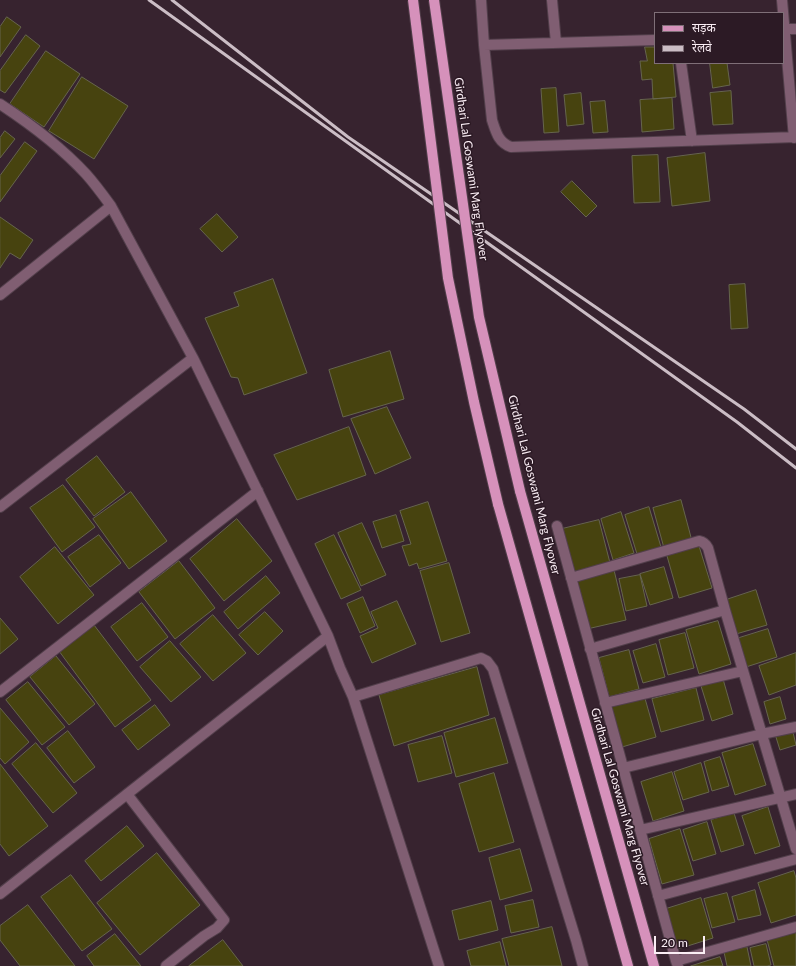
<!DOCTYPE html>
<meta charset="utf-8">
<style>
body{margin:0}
#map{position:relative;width:796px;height:966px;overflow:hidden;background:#37232f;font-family:Lato,"Noto Sans Devanagari",sans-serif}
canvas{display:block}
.legend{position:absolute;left:654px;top:12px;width:130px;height:52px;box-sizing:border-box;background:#2c1a25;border:1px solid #7f6f78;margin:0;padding:5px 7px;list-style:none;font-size:12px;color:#fbeef5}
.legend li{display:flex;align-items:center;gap:8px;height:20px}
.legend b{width:20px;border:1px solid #7f6f78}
.scale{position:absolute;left:654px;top:936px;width:51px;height:18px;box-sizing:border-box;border:2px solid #fbeef5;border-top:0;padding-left:5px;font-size:12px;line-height:14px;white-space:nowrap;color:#fbeef5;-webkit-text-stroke:3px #2c1a25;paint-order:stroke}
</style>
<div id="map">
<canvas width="796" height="966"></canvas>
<ul class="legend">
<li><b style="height:5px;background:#d691bb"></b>सड़क</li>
<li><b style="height:5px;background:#cbbdc5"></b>रेलवे</li>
</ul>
<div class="scale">20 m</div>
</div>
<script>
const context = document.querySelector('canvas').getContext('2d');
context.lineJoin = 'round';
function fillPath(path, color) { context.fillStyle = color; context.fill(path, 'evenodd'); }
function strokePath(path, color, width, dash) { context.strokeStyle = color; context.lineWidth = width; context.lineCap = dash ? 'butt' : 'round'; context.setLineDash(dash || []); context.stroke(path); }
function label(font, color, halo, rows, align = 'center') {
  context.font = font + ' Lato,sans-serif'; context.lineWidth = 3; context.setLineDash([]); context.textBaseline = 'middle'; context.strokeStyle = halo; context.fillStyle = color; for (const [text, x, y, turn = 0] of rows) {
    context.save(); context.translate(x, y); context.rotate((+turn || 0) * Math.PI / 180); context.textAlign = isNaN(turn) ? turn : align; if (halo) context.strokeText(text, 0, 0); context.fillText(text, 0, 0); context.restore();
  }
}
const building = new Path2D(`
 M7 17 21 27 0 57V27Z
 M26 35 40 46 5 93 0 90V71Z
 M645 47H655V63H673L676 97 653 99 652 79 642 80 640 61H647Z
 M46 51 80 74 44 127 10 104Z
 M710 63H727L730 85 713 88Z
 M82 77 128 106 94 159 49 131Z
 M556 88 559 132 544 133 541 89Z
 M731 91 733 124 713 125 710 93Z
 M581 93 584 124 567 126 564 95Z
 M672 98 674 129 642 132 640 100Z
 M605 101 608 132 593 133 590 102Z
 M5 131 15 139 0 158V138Z
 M25 142 37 151 0 202V176Z
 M705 153 710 201 672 206 667 158Z
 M658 155 660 202 634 203 632 156Z
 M572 181 597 206 586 217 561 192Z
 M217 214 238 237 222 252 200 229Z
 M0 217 33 240 20 259 10 253 0 268Z
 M273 279 307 373 244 395 238 378 231 377 205 318 239 306 234 293Z
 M745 284 748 328 731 329 729 285Z
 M390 351 404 399 343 417 329 370Z
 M387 407 411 458 375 474 351 419Z
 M349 427 366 475 297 500 274 455Z
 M97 456 125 492 94 516 66 480Z
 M63 485 95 527 62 552 30 508Z
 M131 492 167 541 129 569 93 519Z
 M681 500 692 541 664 548 653 508Z
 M428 502 447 561 419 569 417 563 409 566 402 546 411 544 400 511Z
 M649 507 661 547 637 554 625 515Z
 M621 512 634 553 613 560 601 519Z
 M396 515 404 541 382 548 373 522Z
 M237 519 272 561 224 601 190 559Z
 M599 520 610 563 573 573 562 529Z
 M362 523 386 575 361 586 338 533Z
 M99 535 121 563 90 587 68 557Z
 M334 535 361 590 341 599 315 544Z
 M699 546 712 588 679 598 667 556Z
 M55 547 94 595 58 624 20 577Z
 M179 561 215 608 175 639 139 592Z
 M449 563 470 633 441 642 420 571Z
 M664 567 673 598 650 605 640 574Z
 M614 570 626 620 587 629 575 580Z
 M640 575 647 606 626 611 619 579Z
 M266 576 280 593 238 629 224 612Z
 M756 590 767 625 736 634 726 600Z
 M363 597 375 626 360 633 347 604Z
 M397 601 416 644 372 663 360 636 378 628 371 612Z
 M142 603 168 637 137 661 111 627Z
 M265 612 283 631 258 655 239 635Z
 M213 615 246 653 213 681 180 644Z
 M0 618 18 639 0 654Z
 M718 621 731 664 699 674 686 630Z
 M94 625 151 700 115 727 59 651Z
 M768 629 777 657 746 667 736 639Z
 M685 633 694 668 668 675 659 640Z
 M170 641 201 677 171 702 140 667Z
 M656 644 665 677 643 683 633 651Z
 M629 650 639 689 609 697 599 658Z
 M796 653V685L769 695 759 666Z
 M56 656 95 704 69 725 30 677Z
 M477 667 489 715 394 746 379 695Z
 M723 679 733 714 712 721 701 686Z
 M28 682 65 727 42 745 6 700Z
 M696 688 704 720 661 732 652 699Z
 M644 695 656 737 622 747 610 705Z
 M780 697 786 719 770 724 764 702Z
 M155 705 170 725 138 750 122 730Z
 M0 708 29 742 5 764 0 758Z
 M495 718 508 763 456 777 444 733Z
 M792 728 796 745 780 750 775 734Z
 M68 731 95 767 74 783 47 748Z
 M442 736 452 773 418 782 408 745Z
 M36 743 77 793 53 813 12 764Z
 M753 744 766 785 735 795 722 753Z
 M720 757 729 786 712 791 704 762Z
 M701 763 709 792 683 800 674 772Z
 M0 764 48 826 9 856 0 844Z
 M672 772 684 811 653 821 641 782Z
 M494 773 514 842 479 852 459 784Z
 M768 807 780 846 755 854 742 816Z
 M734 813 744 845 721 852 711 820Z
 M707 822 716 854 693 861 683 830Z
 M127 826 144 846 101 881 85 861Z
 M680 829 694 875 662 884 649 839Z
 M520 849 532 891 500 900 489 858Z
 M157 853 200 905 140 955 97 903Z
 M794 871 796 878V915L771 923 758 883Z
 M71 875 112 929 82 951 41 897Z
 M755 890 761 915 738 920 732 897Z
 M727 893 735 922 712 928 704 899Z
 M701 898 713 938 678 949 666 909Z
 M533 900 539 927 511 933 505 906Z
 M491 901 498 930 459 940 452 911Z
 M28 905 75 966H20L0 940V926Z
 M552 927 562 966H509L502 939Z
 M796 927V966H774L766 936Z
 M115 934 141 966H94L87 956Z
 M223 940 243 966H189Z
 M500 942 506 966H471L467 951Z
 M766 944 771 965 767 966H754L750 948Z
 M747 947 751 966H727L724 952Z
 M720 957 723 966H691Z`);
const minor = new Path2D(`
 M481 0 484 45 492 120C496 132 498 142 511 147L796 137
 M552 0 556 43
 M782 0 794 138
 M785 29H796
 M484 45 655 40
 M681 63 692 141
 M0 104C32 125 60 146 86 174 95 184 103 195 111 206
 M0 295 111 206 193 358 328 636 340 668 353 697 439 966
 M0 507 193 358
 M557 526 676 961
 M571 578 699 541C704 542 706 544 708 548L725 610 796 849
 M590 649 725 610
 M0 692 258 491
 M353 697 481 658 487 661 493 669 576 940 583 966
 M605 703 743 671
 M623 768 762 734 796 727
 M127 794 224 920 217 928 204 936 166 966
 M640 830 796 794
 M0 894 328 636
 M658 896 796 859
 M678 966 676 961 796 927`);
const major = new Path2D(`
 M520 491 654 966
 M498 504 628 966`);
const rail = new Path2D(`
 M149 0 737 422 796 468
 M172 0 348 137 744 409 796 449`);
const majorBridge = new Path2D(`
 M413 0 448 278 474 402 498 504
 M434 0 479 317 520 491`);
const streetNames = [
 ["Girdhari Lal Goswami Marg Flyover",471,169,82],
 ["Girdhari Lal Goswami Marg Flyover",534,485,76],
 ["Girdhari Lal Goswami Marg Flyover",620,797,74]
];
fillPath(building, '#47430f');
strokePath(building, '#66654d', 1);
strokePath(minor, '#523f4b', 12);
strokePath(major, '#523f4b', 12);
strokePath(minor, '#805e72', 10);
strokePath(major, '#d691bb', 10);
strokePath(rail, '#cbbdc5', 3);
strokePath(majorBridge, '#523f4b', 12, []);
strokePath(majorBridge, '#d691bb', 10);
label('12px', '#fbeef5', '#2c1a25', streetNames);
</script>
